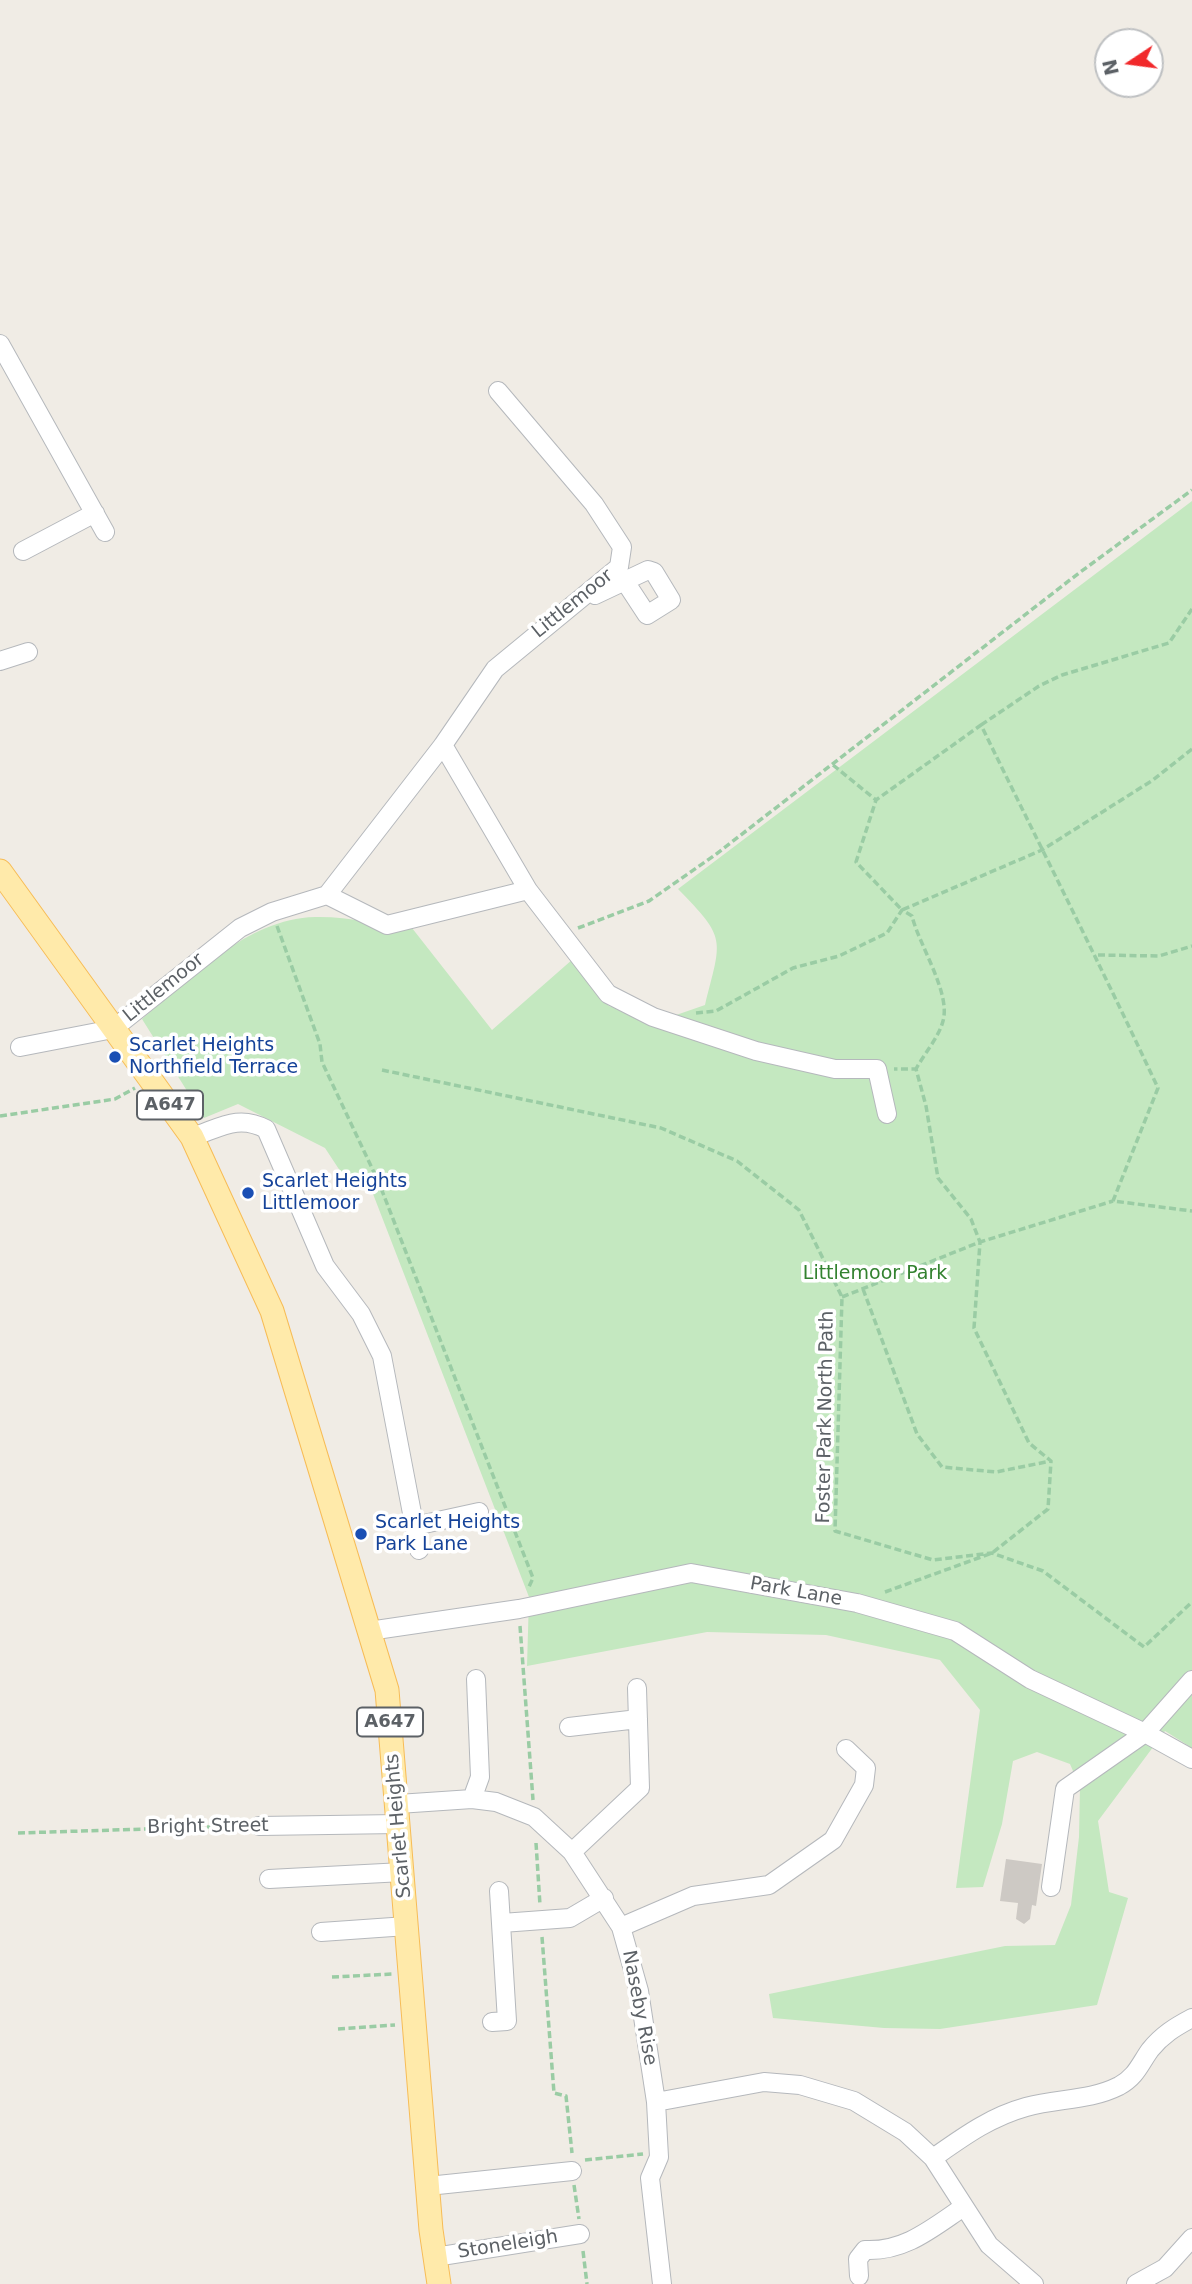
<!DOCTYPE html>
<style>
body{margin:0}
#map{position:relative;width:1192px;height:2284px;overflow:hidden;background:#f0ece5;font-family:"DejaVu Sans",sans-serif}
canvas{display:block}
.north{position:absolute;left:1094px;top:28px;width:70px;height:70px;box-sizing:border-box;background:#fff;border:2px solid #bec0c2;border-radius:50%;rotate:257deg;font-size:19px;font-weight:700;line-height:28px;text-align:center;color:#5c6166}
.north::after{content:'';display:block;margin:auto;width:24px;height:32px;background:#f1292b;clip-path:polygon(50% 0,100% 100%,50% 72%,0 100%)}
</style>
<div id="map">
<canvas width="1192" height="2284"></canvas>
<div class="north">N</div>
</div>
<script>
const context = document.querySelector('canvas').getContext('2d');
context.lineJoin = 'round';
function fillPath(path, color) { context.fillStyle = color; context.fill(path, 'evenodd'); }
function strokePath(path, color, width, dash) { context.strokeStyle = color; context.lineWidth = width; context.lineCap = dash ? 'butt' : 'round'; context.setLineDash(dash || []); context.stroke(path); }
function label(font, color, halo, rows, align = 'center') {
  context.font = font + ' "DejaVu Sans",sans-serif'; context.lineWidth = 7; context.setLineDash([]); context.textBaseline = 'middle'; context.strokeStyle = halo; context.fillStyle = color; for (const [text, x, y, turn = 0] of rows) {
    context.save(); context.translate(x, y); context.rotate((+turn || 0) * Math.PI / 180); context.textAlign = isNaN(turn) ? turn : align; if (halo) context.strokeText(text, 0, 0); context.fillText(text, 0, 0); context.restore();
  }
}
const green = new Path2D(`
 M1192 501V1748L1165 1731 1098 1821 1109 1892 1128 1898 1097 2005 940 2029 884 2028 773 2018 769 1994 1005 1946 1055 1945 1071 1905 1079 1837 1080 1787 1070 1764 1037 1752 1013 1761 1002 1824 983 1887 956 1888 980 1710 940 1660 826 1635 707 1632 527 1666 529 1597 368 1181 350 1186 325 1148 238 1104 204 1118 142 1019C192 978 246 919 315 917 346 916 381 925 412 928L492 1030 573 959 609 1006 656 1022 705 1005C722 938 727 939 678 889Z`);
const building = new Path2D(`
 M1006 1859 1042 1864 1036 1906 1032 1905 1030 1919 1024 1924 1016 1919 1018 1903 1000 1901Z`);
const path = new Path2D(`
 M981 725 1039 686 1062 675 1169 643 1192 609
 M1192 749 1153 780 1042 850 902 910 856 862 876 800 981 725C1040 846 1101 966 1158 1088L1113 1201 1192 1211
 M833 765 876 800
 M277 926 320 1044 322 1062 379 1183 533 1578 528 1589
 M578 928 649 901 715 855 1079 573 1192 490
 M1098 955 1159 956 1192 946
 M696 1013 716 1011 793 968 839 956 887 933 902 910 912 916C919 945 951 993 943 1021 939 1037 924 1054 916 1069
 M382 1070 661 1128 737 1161 799 1210 842 1297 835 1531 933 1560 992 1553 1043 1571 1144 1647 1192 1602
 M0 1116 115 1099 135 1088
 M863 1289 917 1434 942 1467 996 1472 1051 1461
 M842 1297 980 1242 1113 1201
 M885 1592 992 1553 1048 1509 1051 1461 1029 1443 974 1328 980 1242 971 1219 938 1178 926 1106 916 1069H894
 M520 1626 533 1800
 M18 1833 243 1826
 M536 1843 540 1905
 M542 1937 554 2093 566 2096 572 2153
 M332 1977 393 1974
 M338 2029 395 2025
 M585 2160 643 2154
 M574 2185 579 2219
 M583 2251 587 2284`);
const minor = new Path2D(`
 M0 344 105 532
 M23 551 95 513
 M595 595 648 570 654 572 671 600 647 615 626 583
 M0 661 28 652
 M528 890 608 994 653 1017 756 1051 835 1069H877L887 1114
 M327 895 443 745 495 669 619 567 622 547 594 504 498 391
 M20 1047 113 1029 240 928 272 912 327 895 387 925 528 890 443 745
 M192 1137C220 1128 238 1114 266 1129L325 1266 361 1314 382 1356 419 1550
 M415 1526 479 1512
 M369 1631 519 1609 691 1573 857 1603 955 1631 1030 1679 1145 1733 1192 1759
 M569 1727 638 1719
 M472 1799 480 1777 476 1679
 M398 1804 472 1799 496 1802 534 1817 572 1852 621 1927 639 1991 656 2102 659 2157 650 2178 662 2284
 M259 1826 399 1824
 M572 1852 640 1788 637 1688
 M269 1879 403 1872
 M1051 1887 1065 1789 1145 1733 1192 1680
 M502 1923 570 1918 604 1898
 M621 1927 693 1896 769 1885 833 1840 864 1785 866 1768 846 1749
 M321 1932 407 1926
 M492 2022 507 2021 499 1891
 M656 2102 764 2082 800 2085 854 2101 905 2132 933 2158 989 2245 1034 2284
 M933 2158C963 2137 990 2117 1026 2107 1058 2098 1089 2101 1119 2086 1136 2077 1140 2064 1150 2050 1162 2035 1175 2027 1192 2018
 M428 2186 572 2171
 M435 2257 580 2234
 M859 2276 858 2259 865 2250C904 2252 931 2229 962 2208
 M1136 2284 1165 2268 1192 2238`);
const major = new Path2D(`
 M0 871 192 1137 272 1311 387 1690 431 2230 439 2284`);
const markers = [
 [115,1057,7,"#1a4fb4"],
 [248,1193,7,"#1a4fb4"],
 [361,1534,7,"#1a4fb4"]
];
const shields = [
 [170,1105,66],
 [390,1722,66]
];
const shieldNames = [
 ["A647",170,1105],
 ["A647",390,1722]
];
const streetNames = [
 ["Littlemoor",573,604,-39],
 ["Littlemoor",164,988,-39],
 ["Foster Park North Path",826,1417,-89],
 ["Park Lane",796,1592,10],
 ["Scarlet Heights",399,1826,-95],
 ["Bright Street",208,1827,-1],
 ["Naseby Rise",639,2008,79],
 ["Stoneleigh",508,2245,-9]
];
const transitNames = [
 ["Scarlet Heights",129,1046],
 ["Northfield Terrace",129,1068],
 ["Scarlet Heights",262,1182],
 ["Littlemoor",262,1204],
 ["Scarlet Heights",375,1523],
 ["Park Lane",375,1545]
];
const parkNames = [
 ["Littlemoor Park",875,1274]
];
fillPath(green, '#c4e8c0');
fillPath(building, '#cdc9c4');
strokePath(minor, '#b5b8bc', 20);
strokePath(major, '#f7bc56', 25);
strokePath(path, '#9acca4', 3.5, [7, 3.5]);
strokePath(minor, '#fff', 18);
strokePath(major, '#ffeaaa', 23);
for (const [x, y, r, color] of markers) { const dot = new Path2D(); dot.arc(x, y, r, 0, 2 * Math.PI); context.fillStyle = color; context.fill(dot); strokePath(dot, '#fff', 2.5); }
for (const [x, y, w] of shields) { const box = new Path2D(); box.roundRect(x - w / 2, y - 14.5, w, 29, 5); context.fillStyle = '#fff'; context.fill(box); strokePath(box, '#5c6166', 2); }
label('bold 18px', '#5c6166', null, shieldNames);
label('19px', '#5c6166', '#fff', streetNames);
label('19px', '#164399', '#fff', transitNames, 'left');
label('19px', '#338230', '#fff', parkNames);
</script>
